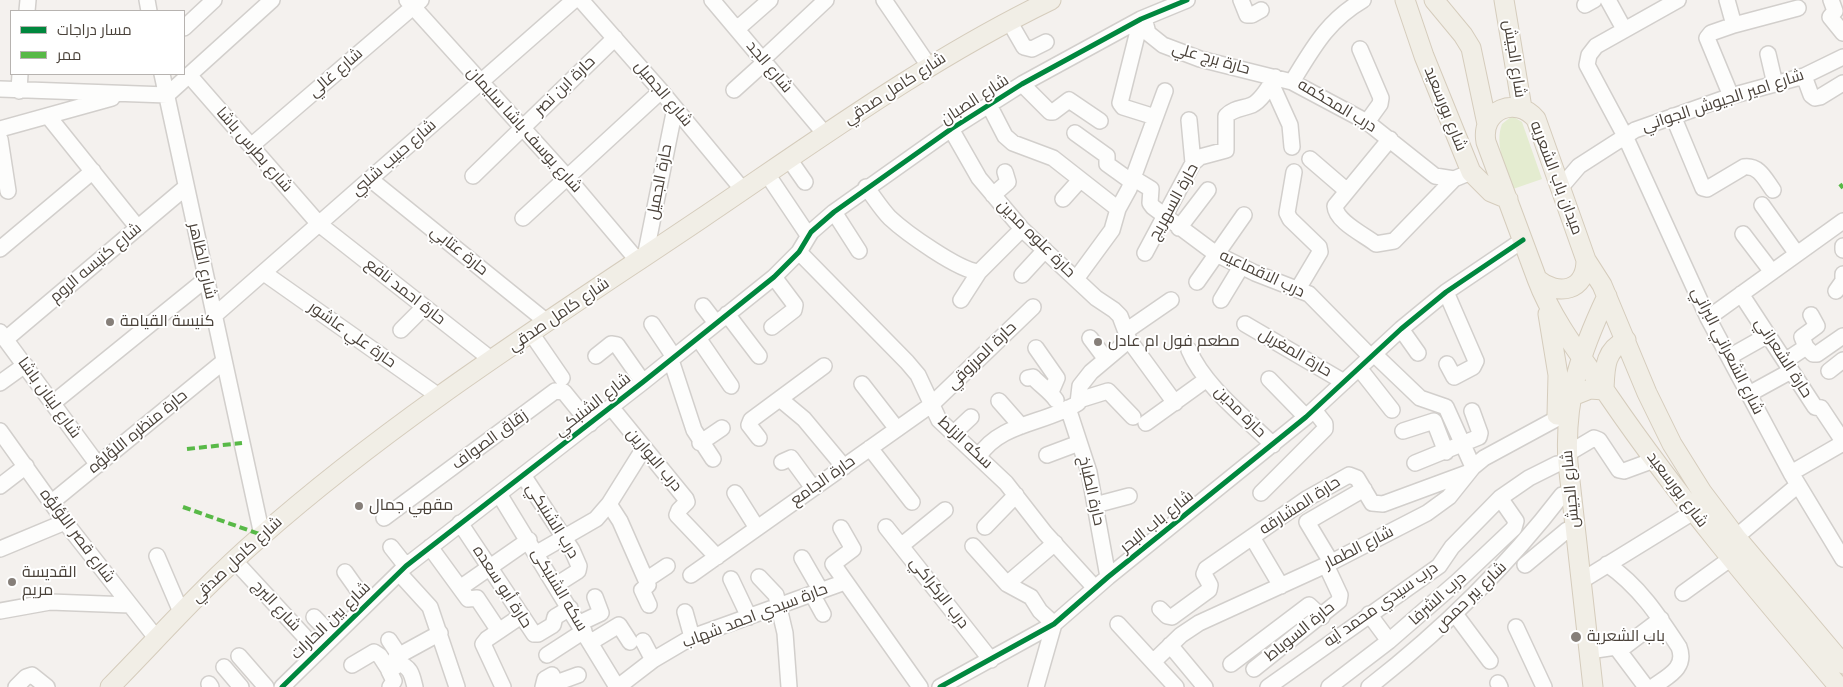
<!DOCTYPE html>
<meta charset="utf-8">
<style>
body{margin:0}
#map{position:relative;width:1843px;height:687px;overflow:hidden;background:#f4f1ee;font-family:"Space Grotesk",Cairo,sans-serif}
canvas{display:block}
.legend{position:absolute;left:10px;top:10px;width:175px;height:65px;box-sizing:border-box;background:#fff;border:1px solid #b7b3b0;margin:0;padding:6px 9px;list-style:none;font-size:15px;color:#4a423a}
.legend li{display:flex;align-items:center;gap:10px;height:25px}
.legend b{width:25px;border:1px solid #b7b3b0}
</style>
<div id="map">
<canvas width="1843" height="687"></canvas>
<ul class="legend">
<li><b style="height:6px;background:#00873e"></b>مسار دراجات</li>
<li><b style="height:6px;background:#58b947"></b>ممر</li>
</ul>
</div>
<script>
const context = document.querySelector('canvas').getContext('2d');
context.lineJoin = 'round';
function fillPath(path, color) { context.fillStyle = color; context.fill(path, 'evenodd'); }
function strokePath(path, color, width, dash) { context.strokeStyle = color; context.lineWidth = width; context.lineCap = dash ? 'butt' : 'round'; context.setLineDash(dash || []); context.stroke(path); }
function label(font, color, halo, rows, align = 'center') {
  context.font = font + ' "Space Grotesk",Cairo,sans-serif'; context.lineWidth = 4; context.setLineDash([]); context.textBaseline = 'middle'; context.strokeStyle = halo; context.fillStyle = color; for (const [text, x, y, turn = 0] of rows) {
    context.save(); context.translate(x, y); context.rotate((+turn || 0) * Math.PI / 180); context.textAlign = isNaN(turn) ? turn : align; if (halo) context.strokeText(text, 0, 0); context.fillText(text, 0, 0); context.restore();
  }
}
const green = new Path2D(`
 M1512 116 1522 122 1542 179 1513 189C1506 169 1494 145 1502 124Z`);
const minor = new Path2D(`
 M147 0 149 11
 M407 0 567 177 638 261
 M581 0 661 91 743 190
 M712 0 825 134
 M884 0 929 66
 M1241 0 1247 15H1252L1261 10
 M1608 0 1624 29
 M1678 0 1596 46 1589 55 1587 65 1625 136 1708 318 1791 473 1843 559
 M1727 0 1734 25 1711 33 1707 38 1731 96
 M1831 0 1835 11 1830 17 1843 33
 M1585 5 1594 0
 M27 11 28 0
 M1144 18 1148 33 1163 45 1200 59 1292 82 1367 122 1435 176 1454 179 1471 172
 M1141 19 1120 103 1123 107 1155 117
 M1009 21 1024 47 1032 49 1046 42
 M1734 25 1798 8
 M184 28 214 0
 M737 29 770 0
 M1360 49 1381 98 1380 104 1367 122
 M1768 54 1775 84
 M763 59 826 0
 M162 74 262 535
 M189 75 319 224 492 360
 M1804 76 1811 95 1815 98 1820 97 1843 83
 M1292 82C1313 48 1327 21 1363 0
 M1271 83 1290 125 1292 147
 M1022 84 1050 112H1053L1069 100 1100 121
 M0 89 167 95 272 0
 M734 90 765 62
 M19 91 20 74
 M989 105 1005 136 1013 143 1053 158 1118 209
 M48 116 138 228
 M1673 116 1703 188 1707 189 1744 167C1759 165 1765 179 1773 190
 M1189 120 1193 163
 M0 129 112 98
 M951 129 979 178 1022 229 1096 298 1114 310 1120 316 1129 340 1175 403
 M1075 133 1107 156V164L1132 182
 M0 139 8 191
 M1390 139 1335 206C1336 222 1365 235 1376 244L1394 241 1454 179
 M251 146 421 0
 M789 159 805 182
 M1310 159 1346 190
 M1294 172 1287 213 1290 219 1319 247 1320 252 1298 289
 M767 174 808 235
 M473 176 615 38
 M1133 178 1151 189 1150 203 1153 207 1216 254 1255 273 1309 294 1371 357
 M370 179 547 322
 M866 187C874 197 881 209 890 218 905 232 959 271 979 272
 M1561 187 1579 166 1635 130 1731 96 1804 76 1843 57
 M993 195 1008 182 1005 172
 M1063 199 1080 180
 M1762 205 1797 254
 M834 212 859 251
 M523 218 661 91
 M1179 228 1208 190
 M1743 234 1772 272
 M1843 246V250
 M0 249 93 171
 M799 252 907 362 918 375 939 420 1006 483 1045 533 1095 588
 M1145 253 1193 163 1200 157 1226 150V116C1234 108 1242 109 1252 105 1262 100 1269 87 1275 77
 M645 257 675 108
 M264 273 440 397
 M1022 275 1045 250
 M1076 279 1112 230 1118 209 1129 189 1165 91
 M1197 282 1244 215
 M1836 291 1843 281V274
 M1446 292 1476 361 1473 367 1454 377 1447 364
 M1741 294 1815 407 1821 408 1843 441
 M961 300 979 272 1022 229
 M1221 300 1241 267
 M703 306 716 323
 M727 314 759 356
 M215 315 574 0
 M1708 318 1843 221
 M652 324 674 357
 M1245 324 1344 382
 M772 327 794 310 795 305 774 277
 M1401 329 1418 353
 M401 330 424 307
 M1126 331 1171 300
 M0 332 98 465
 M531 333 562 378
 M698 338 731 386
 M1090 338 1105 358
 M6 339 186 187
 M1806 347 1813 354H1817L1843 336
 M1036 348 1057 378 1051 392
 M1189 350C1204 386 1246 418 1273 445
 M1374 354 1420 398 1446 407 1473 467
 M596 356 611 344 617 345 643 382
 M1729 357 1768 335
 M671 360 694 430 713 459
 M1785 361 1806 347 1802 337 1817 326 1811 315
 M1359 368 1392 410
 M1829 371 1843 360
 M1028 378 1033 377C1040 385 1051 392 1056 400
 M1269 379 1306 417
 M0 383 25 365
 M862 384 897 429
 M1749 394 1791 371
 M780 399 804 419 844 467
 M1079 400 1108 391 1133 417
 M999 401 1021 426
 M53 403 206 279
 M611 407 686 499 687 502 679 510 677 515 717 557
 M1068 408 1089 472 1108 577
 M1146 423 1207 379
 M0 431 65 522 157 639
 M1403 431 1434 421 1446 452
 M954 433 971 417
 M759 438 749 425 751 420 824 366
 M700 443 722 428
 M870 448 912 502
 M1567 454 1594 438 1599 440 1619 470 1624 471 1654 460
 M1047 455 1079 443
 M979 456C1001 422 1046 424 1078 403L1080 386 1091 372 1129 340
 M782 462 791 458 813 488
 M1415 463 1479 437 1480 433 1472 411
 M1791 473 1843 443
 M523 475 572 550 579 566 578 571 556 585
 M0 486 26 466
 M735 493 757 528
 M1261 493 1325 429V424L1314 410
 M499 494 617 687
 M52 502 223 362
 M609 504 620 521 646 580
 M1095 505 1129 496
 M384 518 555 391 564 392 590 424
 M460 523 534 634H538L553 625 555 617 570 608
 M886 527 991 660
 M985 527 1016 495
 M841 528 853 549 833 564 920 687
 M1252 537 1281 586
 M1736 537 1798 485
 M902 545 945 510
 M973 546 1007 584 1031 597 1040 611 1054 624 1036 687
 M391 547 406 566
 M430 547 468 599 477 598 499 631
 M0 549 65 522
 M537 553 596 519 609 504 644 448
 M157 556 181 612
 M802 558 821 591
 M234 560 318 651
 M1331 562 1307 522 1364 489
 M1607 564C1639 586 1658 615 1679 647 1687 668 1668 676 1653 687
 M1525 565 1567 530
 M345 572 367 603
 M399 573 430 607 457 687
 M691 575 931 405 1033 307
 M759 577 776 595 785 633 789 687
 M731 579 749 617
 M1581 581 1693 512
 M1007 584 1055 543
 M460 588 529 540
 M1683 593 1730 559
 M812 594 823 614
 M649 605 642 590 648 585 646 580 667 566
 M1160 609 1167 616 1172 617 1209 590 1210 585 1204 574 1206 569 1308 498 1349 475 1357 478 1372 503 1383 504 1467 473
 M0 611 50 602 130 605
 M685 612 692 637
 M1369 614 1389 641
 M1455 614 1490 661
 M314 617 333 637
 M580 623 601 613 595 597
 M1118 624 1176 687
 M1516 627 1544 687
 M389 640 399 655
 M643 641 653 660
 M591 642 619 625 630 642
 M1170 645 1205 687
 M1620 650 1661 619
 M1589 651 1616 647 1646 687
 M547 655 584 631
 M239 656 266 687
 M1153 662 1181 635 1199 623 1326 565 1427 513 1449 497 1473 467 1484 458 1556 419
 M398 663C411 667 412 675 415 687
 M1231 664 1309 605 1322 617
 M352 665 374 652 380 656 389 670
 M224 667 241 687
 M1254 669 1339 601 1340 595 1326 565
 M1498 683 1500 687
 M209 684 211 687
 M16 687 26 677 32 675 47 687
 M282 687 406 566 643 382 774 277 799 252 811 232 834 212 951 129 1022 84 1141 19 1187 0
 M390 687 394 681 389 671 399 664 396 657 440 633
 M503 687 483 644 487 639 521 616
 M543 687 545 679 552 675 556 683 578 675
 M618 687 653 660 692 637 845 582
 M940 687 1054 624 1108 577 1306 417 1401 329 1446 292 1523 240
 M1268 687 1439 566 1452 547 1500 498 1529 478 1557 464
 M1329 687 1389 641 1458 581 1514 528 1516 521 1500 498
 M1369 687C1442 630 1506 568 1562 495`);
const major = new Path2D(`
 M1405 0 1424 56 1471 172 1491 192 1508 199
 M1434 0 1463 35 1471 48 1487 124
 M1504 0 1522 108
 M1586 260C1586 291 1558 297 1537 279L1486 142C1480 110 1516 95 1536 119L1586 260 1602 285 1647 393 1672 444 1702 492 1736 537 1843 664
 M1537 279C1553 322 1584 360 1610 398 1680 500 1759 593 1839 687
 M1548 314 1558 375 1557 415
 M1570 397 1590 389 1604 390C1605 368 1604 351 1626 340
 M110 687C159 637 206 584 259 538 396 417 552 319 702 218 816 141 927 60 1051 0
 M1593 687 1568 463C1564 400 1580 353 1607 296`);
const quiet = new Path2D(`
 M1840 184 1843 188
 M187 449 242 443
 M183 507 262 535`);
const cycleway = new Path2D(`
 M282 687 406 566 643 382 774 277 799 252 811 232 834 212 951 129 1022 84 1141 19 1187 0
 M940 687 1054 624 1108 577 1306 417 1401 329 1446 292 1523 240`);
const markers = [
 [110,322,5,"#867f79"],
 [1098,342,5,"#867f79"],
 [359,506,5,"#867f79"],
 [12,582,5,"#867f79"],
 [1576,637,6,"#867f79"]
];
const streetNames = [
 ["حارة برج علي",1211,59,16],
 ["شارع الجيش",1514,59,81],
 ["شارع الجد",769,67,50],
 ["شارع غالي",336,73,-41],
 ["حارة ابن نصر",565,86,-44],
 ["شارع كامل صدقي",895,89,-33],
 ["شارع الجميل",663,94,50],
 ["شارع الصبان",975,100,-33],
 ["شارع امير الجيوش الجواني",1723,101,-18],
 ["درب المحكمه",1337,106,31],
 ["شارع بورسعيد",1445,109,68],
 ["شارع يوسف باشا سليمان",524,130,48],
 ["شارع بطرس باشا",254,150,49],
 ["شارع حبيب شلبي",394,158,-41],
 ["ميدان باب الشعريه",1556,178,69],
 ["حارة الجميل",660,182,-79],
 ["حارة السهريج",1174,202,-61],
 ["حارة علوه مدين",1036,239,45],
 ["حارة عتابي",459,251,39],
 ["شارع الظاهر",202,261,77],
 ["شارع كنيسه الروم",96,263,-40],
 ["درب الاقماعيه",1262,274,25],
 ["حارة احمد نافع",405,292,38],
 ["شارع كامل صدقي",559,315,-34],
 ["حارة علي عاشور",352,335,35],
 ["شارع الشعراني البراني",1727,351,63],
 ["حارة المغربل",1295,353,30],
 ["حارة المرزوقي",982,356,-44],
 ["حارة الشعراني",1783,358,57],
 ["شارع لينان باشا",49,398,54],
 ["شارع الشنبكي",593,405,-38],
 ["حارة مدين",1240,412,45],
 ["حارة منظره اللؤلؤه",138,432,-39],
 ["زقاق الصواف",490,440,-36],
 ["سكه الزلط",965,443,43],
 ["درب البوارين",654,460,50],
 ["حارة الجامع",823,481,-35],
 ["شارع الجيش",1571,489,-95],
 ["شارع بورسعيد",1677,490,53],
 ["حارة الطباخ",1091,491,77],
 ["حارة المشارقه",1300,506,-33],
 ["درب الشنبكي",552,521,58],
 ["شارع باب البحر",1157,522,-39],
 ["شارع قصر اللؤلؤه",77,536,53],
 ["شارع الطمار",1359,548,-27],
 ["شارع كامل صدقي",237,560,-43],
 ["حارة أبو سعده",502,587,57],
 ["سكه الشنبكى",559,590,59],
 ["درب الركراكي",939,593,52],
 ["شارع بير حمص",1471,597,-44],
 ["درب الشرفا",1438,599,-42],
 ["درب سيدي محمد آيه",1381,605,-35],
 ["شارع البرج",276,606,47],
 ["حارة سيدي احمد شهاب",755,616,-21],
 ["شارع بين الحارات",331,621,-44],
 ["حارة السوباط",1300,632,-39]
];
const poiNames = [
 ["كنيسة القيامة",120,322],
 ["مطعم فول ام عادل",1108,342],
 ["مقهي جمال",369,506],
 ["القديسة",22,573],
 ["مريم",22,591],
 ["باب الشعرية",1587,637]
];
fillPath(green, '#e4ecd0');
strokePath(minor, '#d2cfcc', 18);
strokePath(major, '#d5ccbc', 21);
strokePath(minor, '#fdfdfc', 15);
strokePath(major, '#f1eee6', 19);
strokePath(quiet, '#58b947', 4, [8, 4]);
strokePath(cycleway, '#00873e', 5);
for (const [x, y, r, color] of markers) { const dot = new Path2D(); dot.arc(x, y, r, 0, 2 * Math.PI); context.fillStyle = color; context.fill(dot); strokePath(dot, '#fff', 2); }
label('16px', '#4a423a', '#fff', streetNames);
label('16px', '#4a423a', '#fff', poiNames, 'left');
</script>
